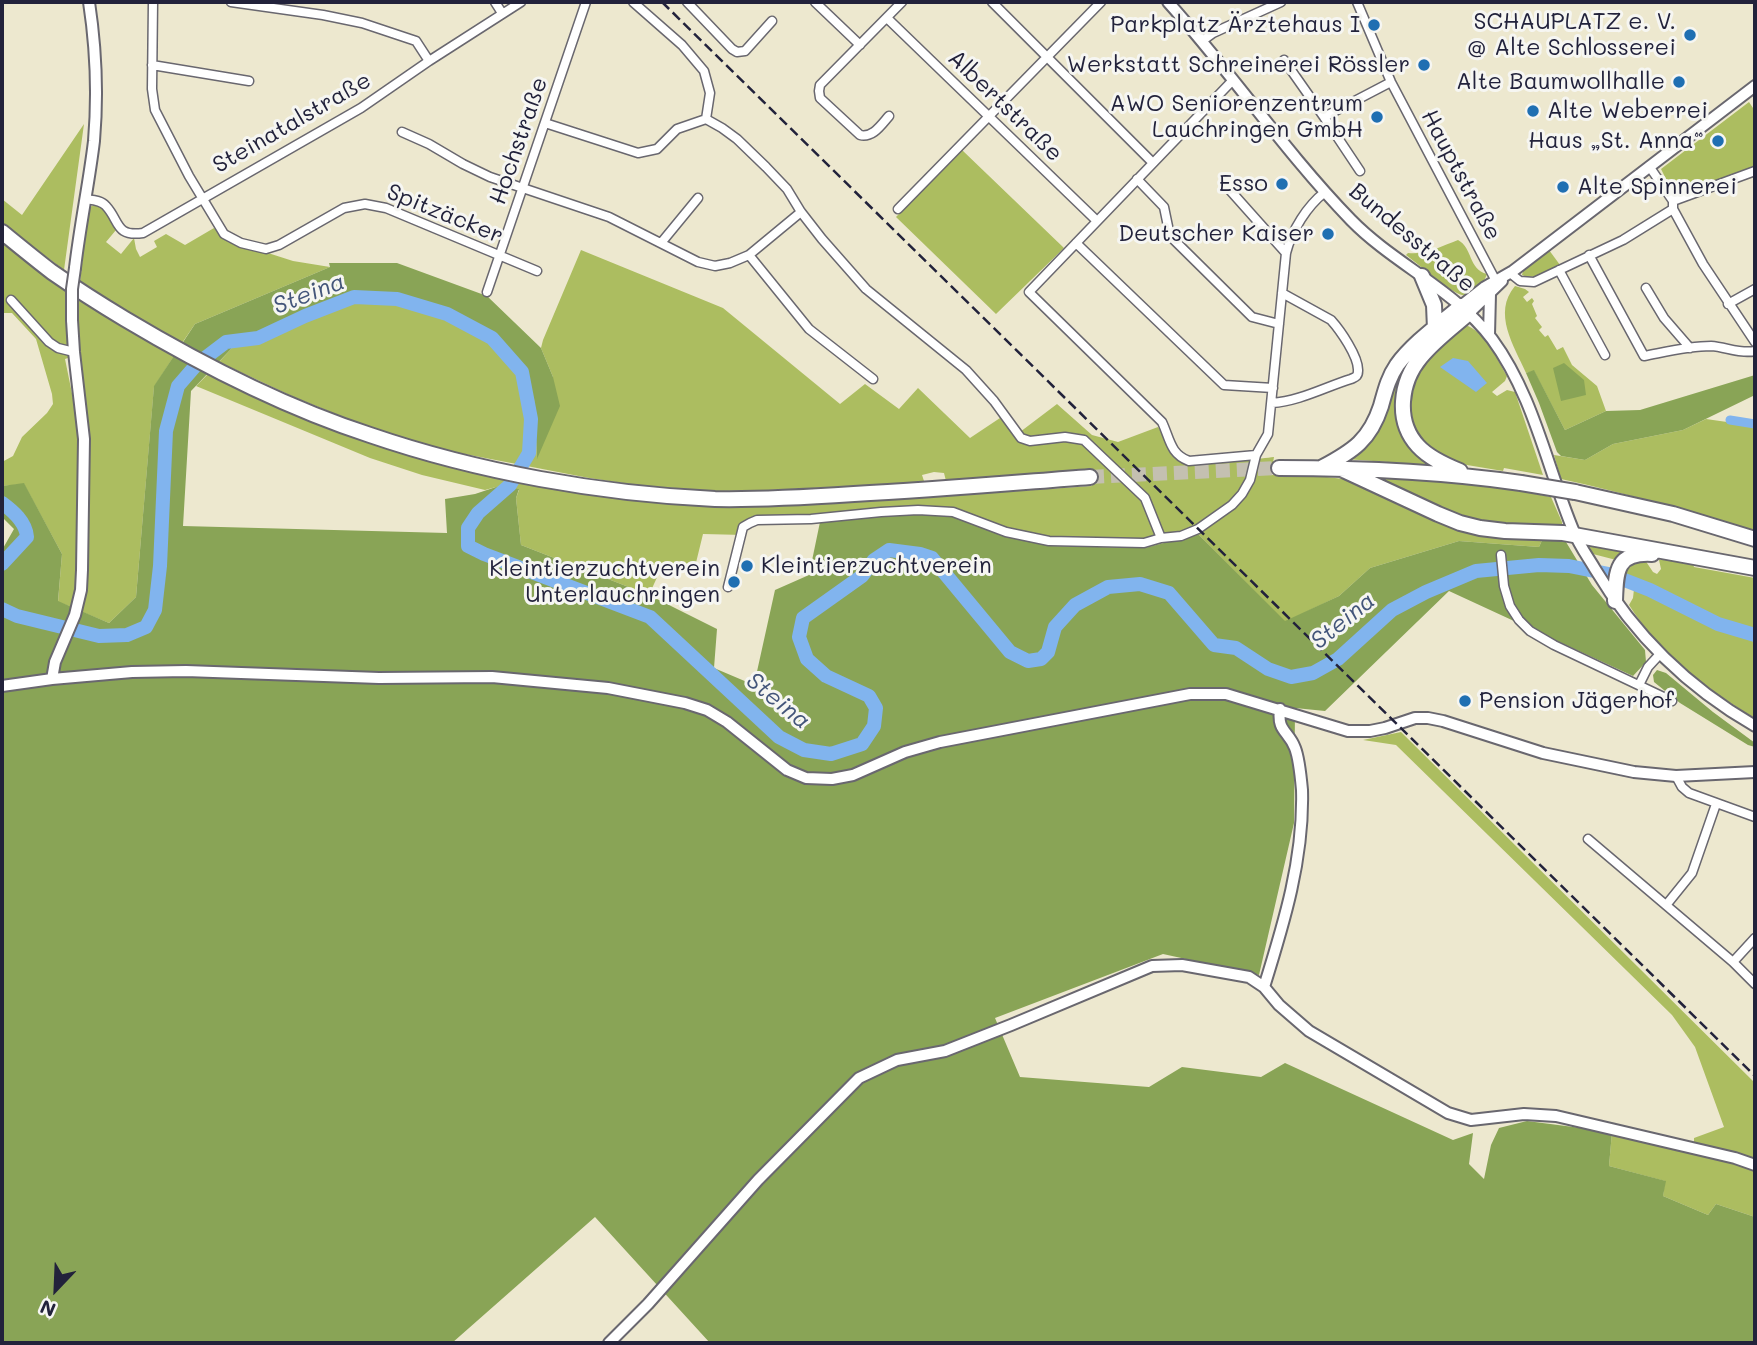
<!DOCTYPE html>
<meta charset="utf-8">
<style>
body{margin:0}
#map{position:relative;width:1757px;height:1345px;overflow:hidden;background:#ede8cf;font-family:Mali,sans-serif}
canvas{display:block}
.frame{position:absolute;inset:0;border:4px solid #22223b;pointer-events:none}
.north{position:absolute;left:21px;top:1254px;width:70px;height:70px;-webkit-text-stroke:5px #f6f6f2;paint-order:stroke;rotate:203deg;font-size:19px;font-weight:700;line-height:28px;text-align:center;color:#22223b}
.north::after{content:'';display:block;margin:auto;width:24px;height:32px;background:#22223b;clip-path:polygon(50% 0,100% 100%,50% 72%,0 100%)}
</style>
<div id="map">
<canvas width="1757" height="1345"></canvas>
<div class="frame"></div>
<div class="north">N</div>
</div>
<script>
const context = document.querySelector('canvas').getContext('2d');
context.lineJoin = 'round';
function fillPath(path, color) { context.fillStyle = color; context.fill(path, 'evenodd'); }
function strokePath(path, color, width, dash) { context.strokeStyle = color; context.lineWidth = width; context.lineCap = dash ? 'butt' : 'round'; context.setLineDash(dash || []); context.stroke(path); }
function label(font, color, halo, rows, align = 'center') {
  context.font = font + ' Mali,sans-serif'; context.lineWidth = 6; context.setLineDash([]); context.textBaseline = 'middle'; context.strokeStyle = halo; context.fillStyle = color; for (const [text, x, y, turn = 0] of rows) {
    context.save(); context.translate(x, y); context.rotate((+turn || 0) * Math.PI / 180); context.textAlign = isNaN(turn) ? turn : align; if (halo) context.strokeText(text, 0, 0); context.fillText(text, 0, 0); context.restore();
  }
}
const green = new Path2D(`
 M1749 102 1755 111V169L1675 197 1661 169Z
 M84 124 64 270 2 223V199L22 215Z
 M962 150 1064 248 996 314 896 217Z
 M94 205C106 206 110 221 116 230L106 242 121 254 134 238 136 249 140 257 157 247 154 241 166 234 185 245 214 228 228 242 236 245 268 253 293 261 330 267 195 324 182 343 143 321 80 282 88 211 90 207Z
 M1458 240C1473 248 1468 269 1487 274 1484 283 1473 296 1462 295 1451 293 1417 263 1406 255L1408 253C1426 255 1442 246 1458 240Z
 M2 242 27 263 66 290V326L71 357 65 359 79 428 80 478 76 593 72 607 58 602 62 554 24 484 2 486V462L13 456 22 437 47 413 53 404 52 394 36 339 12 313H3L2 312Z
 M581 250 723 308 840 404 865 384 899 409 918 388 970 438 1000 418 1020 432 1057 404 1092 435 1118 442 1158 427C1166 437 1165 451 1176 459 1190 469 1256 459 1274 457L1271 475H1311L1343 479 1358 482 1412 507 1544 536 1539 547 1459 541 1370 568 1339 596 1285 622 1198 534 1145 548 1050 546 1005 536 951 514 757 524 747 530 744 535 703 534 693 575 664 562 649 595 521 545 516 498 519 490 496 487 485 490 422 475 370 458 196 386 208 374 288 411 366 442 448 467 576 492 750 505 869 501 1092 486 1090 471 946 481 944 473 934 472 922 475 924 481 922 483 769 490 714 491 637 485 589 478 449 451 400 437 353 421 294 397 219 362 232 348 374 296 423 305 511 356 533 397 537 458 553 377 541 348 543 340Z
 M1549 250 1560 265C1549 271 1534 281 1522 275L1523 271Z
 M1515 286 1525 289 1529 292 1523 297 1527 302 1532 298 1534 301 1532 304 1537 316 1535 318 1542 327 1539 330 1545 337 1548 335 1557 350 1563 347 1572 365 1597 386 1606 411 1565 430 1534 371 1526 373C1514 346 1492 313 1515 286Z
 M79 300 174 356 154 387 136 597 109 623 80 611 86 590 89 501 87 437 79 360Z
 M1465 325C1485 331 1497 359 1507 376L1505 381 1492 392 1497 396 1507 390 1515 392 1543 475 1504 468 1503 471 1461 464 1451 461 1425 446 1410 421 1408 393 1421 365 1428 356Z
 M1422 344 1399 393 1431 465 1345 459 1393 381Z
 M1706 419 1755 426V533C1691 512 1627 493 1561 479L1554 455 1585 460 1613 444 1683 430Z
 M1374 476 1505 488 1551 497 1562 522V526C1526 528 1482 524 1448 511 1422 501 1401 487 1373 479Z
 M1588 544 1635 551 1620 561 1593 554Z
 M1664 559 1693 564 1694 567 1755 578V718C1707 690 1659 652 1629 605L1633 598 1634 589 1621 585C1626 566 1626 565 1645 560L1653 572 1657 574 1661 569 1659 560Z
 M1401 732 1755 1083V1217L1716 1204 1708 1215 1663 1196 1665 1181 1609 1166 1612 1132 1614 1124 1653 1136 1694 1145V1138L1724 1127 1695 1047 1672 1015 1396 745 1363 740Z`);
const forest = new Path2D(`
 M329 263H397L487 296 541 348 553 377 560 406 537 459 534 399 511 356 423 305 374 296 232 348 191 391 183 526 447 533 445 499 475 494 496 487 519 489 516 498 521 545 649 595 717 629 714 668 754 685 775 590 809 575 820 522 919 512 951 514 1005 536 1050 546 1145 548 1198 534 1285 621 1339 596 1370 568 1459 541 1539 547 1544 536 1563 539 1566 542 1592 585 1645 650 1646 662 1633 676 1449 591 1325 711 1295 708 1294 823 1259 975 1163 954 995 1018 1020 1077 1149 1087 1182 1067 1261 1077 1285 1063 1453 1140 1473 1133 1469 1164 1484 1179 1491 1145 1499 1128 1527 1121 1612 1132 1609 1166 1666 1181 1663 1196 1708 1215 1716 1204 1755 1217V1343H710L595 1217 452 1343H2V550L14 529 2 517V486L24 483 62 554 58 601 109 623 136 597 154 386 195 324 330 267Z
 M1564 363 1584 380 1586 395 1561 401 1553 368Z
 M1534 370 1565 430 1606 411 1640 410 1755 375V395L1683 430 1613 444 1585 460 1561 456 1557 452 1539 403 1526 373Z
 M1657 670 1666 673 1713 712 1755 743V747L1748 745 1680 703 1654 682 1653 675Z`);
const water = new Path2D(`
 M1453 358 1468 361 1487 383 1476 392 1440 367Z`);
const canal = new Path2D(`
 M1730 420 1755 424`);
const river = new Path2D(`
 M2 503C13 511 26 522 27 537L2 564
 M2 609 17 616 99 636 127 635 146 627 155 610 160 566 166 431 178 386 197 364 226 342 258 338 305 316 354 297 397 299 447 314 492 338 522 372 531 419 529 453 510 485 478 513 468 528V546L484 554 650 617 779 737 804 750 831 754 862 744 874 726 876 708 869 696 826 676 807 659 799 637 803 618 862 576 874 560 889 550 920 554 932 558 1010 652 1028 661 1041 659 1048 652 1055 627 1075 605 1108 587 1140 584 1169 593 1214 645 1236 648 1268 669 1291 677 1313 673 1338 659 1392 610 1426 592 1476 571 1539 565 1569 566 1609 574 1650 590 1718 624 1755 635`);
const highwayTunnel = new Path2D(`
 M1090 477 1279 468`);
const street = new Path2D(`
 M153 2 152 89 155 110 189 176 224 234 241 243 266 249 279 245 344 208 365 204 386 208 537 271
 M231 2 323 15 362 23 416 41 429 61
 M495 2 502 13
 M633 2 682 45 704 71 710 93 706 119
 M687 2 732 49 737 52 745 51 772 21
 M815 2 860 45
 M992 2 1153 163
 M1357 2 1391 82 1498 285
 M887 18 1097 221
 M1202 41 1213 33 1281 2
 M1284 60 1324 117 1391 82
 M152 65 249 81
 M1233 80 1029 292 1162 422C1170 439 1170 454 1189 461L1256 455
 M889 116C881 125 873 138 860 135L820 98 819 91 820 85 902 2
 M1324 117 1360 171
 M545 123 638 153 657 149 677 129 706 119 722 128 737 139 766 167 787 189 801 212 822 239 866 289 966 370 994 401 1021 438 1030 441 1065 437 1084 440 1145 498 1161 538
 M402 132 429 144 463 164 490 177 609 217 698 262 715 266 730 263 749 255 801 212
 M1649 166 1673 201V209L1703 264 1755 342
 M1137 179 1164 207 1170 236 1252 317 1279 324
 M1228 188 1286 253
 M85 199C92 200 101 200 106 206 120 221 115 237 143 233L361 108 429 61 521 2
 M1673 201 1755 171
 M898 209 1101 2
 M661 243 698 198
 M1076 243 1224 385 1273 388
 M749 255 809 329 873 379
 M1589 255 1644 356C1665 352 1688 346 1711 346 1726 347 1740 354 1755 351
 M1559 270 1605 355
 M1510 273 1520 281 1534 282 1623 240 1673 209
 M1646 288 1664 318 1690 348
 M487 292 586 2
 M11 300 49 342 58 348 74 352
 M1728 304 1755 289
 M1272 403C1300 401 1325 387 1351 379 1355 377 1358 377 1358 371 1359 357 1340 330 1331 320L1282 293
 M1501 555 1504 586 1510 606 1519 620 1530 631 1554 645 1672 701
 M728 587 743 527 750 523 757 520 811 519 881 512 918 510 953 512 1006 532 1049 541 1144 543 1161 538 1181 536 1198 529 1232 505 1242 494 1250 480 1256 455 1268 434 1286 253C1292 230 1307 206 1325 192
 M1639 685 1648 667 1660 654
 M1676 776 1682 787 1689 793 1755 817
 M1588 839 1733 962 1755 984
 M1667 904 1692 873 1716 804
 M1733 962 1755 938`);
const secondary = new Path2D(`
 M1168 2C1231 72 1285 152 1351 220 1394 264 1454 289 1492 339 1534 396 1547 468 1574 532 1579 545 1588 557 1595 569 1635 636 1687 687 1755 726
 M75 268C80 225 89 183 94 141 98 94 96 48 89 2
 M1461 306 1485 287 1513 271 1755 86
 M1469 313 1502 281
 M1489 335 1490 294
 M52 679 55 662 75 615 81 590 82 570 84 439 74 352 72 320
 M2 686 52 679 132 672 186 671 379 678 492 677 608 688 685 703 707 710 727 722 787 770 806 778 832 779 853 775 905 752 940 742 1190 694H1226L1348 731H1370L1385 728 1415 718H1428L1443 721 1543 753 1634 772 1676 776 1755 772
 M1264 987C1284 923 1304 858 1302 790 1301 779 1299 758 1295 748 1288 730 1277 732 1280 709
 M609 1343 648 1304 758 1180 859 1078 897 1060 945 1051 1011 1025 1152 966 1182 965 1249 977 1264 987 1279 1005 1309 1031 1448 1113 1471 1120 1524 1114 1556 1116 1735 1158 1755 1165`);
const highway = new Path2D(`
 M2 232C18 245 35 259 52 272 75 288 100 304 125 319 202 365 284 407 370 435 478 472 601 494 715 499 762 500 808 497 854 494 933 490 1012 483 1090 477
 M1422 276 1434 305 1435 329
 M1323 467C1353 451 1370 440 1381 406 1385 392 1388 378 1397 365 1413 343 1440 324 1461 306
 M1279 468C1362 468 1439 471 1521 483
 M1339 468 1438 514 1460 523 1480 528 1505 531 1563 533 1755 568
 M1460 471C1445 465 1429 458 1418 446 1395 421 1400 382 1421 357 1435 340 1453 327 1469 313
 M1575 492 1673 514 1755 539
 M1615 601C1616 571 1616 552 1652 554`);
const rail = new Path2D(`
 M662 2 1755 1076`);
const secondaryBridge = new Path2D(`
 M72 320V289L75 268`);
const highwayBridge = new Path2D(`
 M1521 483 1575 492`);
const markers = [
 [1374,25,7,"#1f6fb2"],
 [1690,35,7,"#1f6fb2"],
 [1424,65,7,"#1f6fb2"],
 [1679,82,7,"#1f6fb2"],
 [1533,111,7,"#1f6fb2"],
 [1377,117,7,"#1f6fb2"],
 [1718,141,7,"#1f6fb2"],
 [1282,184,7,"#1f6fb2"],
 [1563,187,7,"#1f6fb2"],
 [1328,234,7,"#1f6fb2"],
 [747,566,7,"#1f6fb2"],
 [734,582,7,"#1f6fb2"],
 [1465,701,7,"#1f6fb2"]
];
const poiNames = [
 ["SCHAUPLATZ e. V.",1676,22],
 ["@ Alte Schlosserei",1676,48],
 ["Parkplatz Ärztehaus I",1360,25],
 ["Werkstatt Schreinerei Rössler",1410,65],
 ["Alte Baumwollhalle",1665,82],
 ["AWO Seniorenzentrum",1363,104],
 ["Lauchringen GmbH",1363,130],
 ["Alte Weberrei",1547,111,"left"],
 ["Haus „St. Anna“",1704,141],
 ["Esso",1268,184],
 ["Alte Spinnerei",1577,187,"left"],
 ["Deutscher Kaiser",1314,234],
 ["Kleintierzuchtverein",761,566,"left"],
 ["Kleintierzuchtverein",720,569],
 ["Unterlauchringen",720,595],
 ["Pension Jägerhof",1479,701,"left"]
];
const streetNames = [
 ["Albertstraße",1005,106,44],
 ["Steinatalstraße",292,123,-30],
 ["Hochstraße",519,141,-71],
 ["Hauptstraße",1461,175,62],
 ["Spitzäcker",445,214,22],
 ["Bundesstraße",1412,238,40]
];
const waterNames = [
 ["Steina",309,294,-21],
 ["Steina",1343,621,-39],
 ["Steina",778,701,39]
];
fillPath(green, '#acbd60');
fillPath(forest, '#89a456');
fillPath(water, '#81b4ee');
strokePath(canal, '#81b4ee', 9);
strokePath(river, '#81b4ee', 14);
strokePath(highwayTunnel, '#c4c0b1', 14, [14, 7]);
strokePath(street, '#69676f', 11);
strokePath(secondary, '#69676f', 14);
strokePath(highway, '#69676f', 18);
strokePath(street, '#fff', 8);
strokePath(secondary, '#fff', 10);
strokePath(highway, '#fff', 14);
strokePath(rail, '#22223b', 2.5, [10, 5]);
strokePath(secondaryBridge, '#69676f', 14, []);
strokePath(highwayBridge, '#69676f', 18, []);
strokePath(secondaryBridge, '#fff', 10);
strokePath(highwayBridge, '#fff', 14);
for (const [x, y, r, color] of markers) { const dot = new Path2D(); dot.arc(x, y, r, 0, 2 * Math.PI); context.fillStyle = color; context.fill(dot); strokePath(dot, '#f6f6f2', 2.5); }
label('23px', '#22223b', '#f6f6f2', poiNames, 'right');
label('23px', '#22223b', '#f6f6f2', streetNames);
label('italic 24px', '#43557a', '#f6f6f2', waterNames);
</script>
